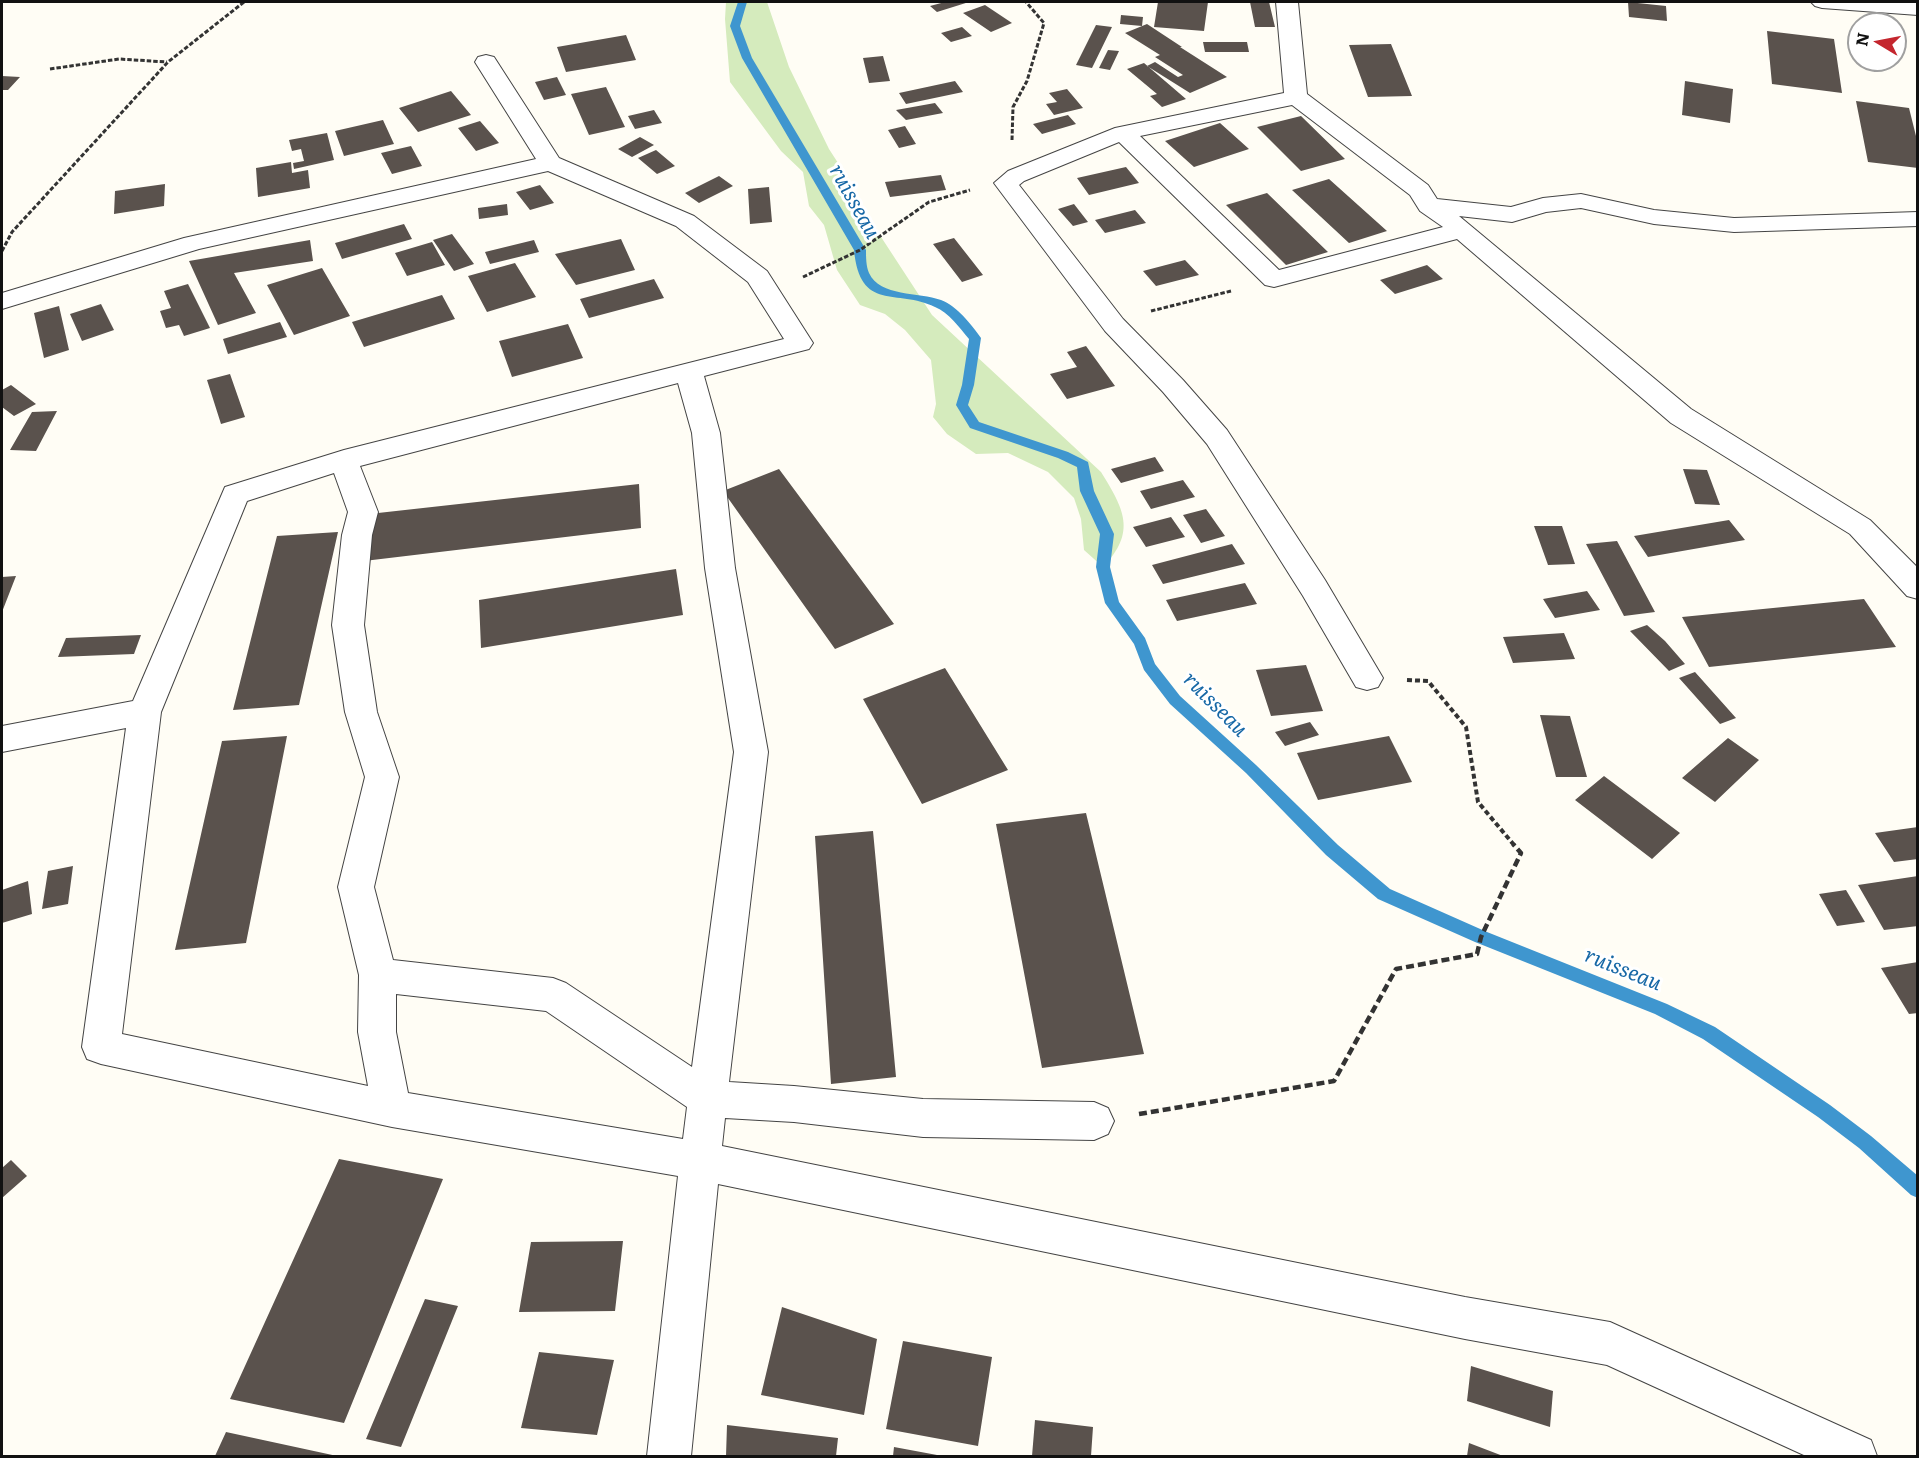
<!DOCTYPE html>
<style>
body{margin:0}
#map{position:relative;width:1919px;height:1458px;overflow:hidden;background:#fffdf5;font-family:Literata,serif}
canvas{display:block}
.frame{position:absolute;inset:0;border:3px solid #111;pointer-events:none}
.north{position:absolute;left:1847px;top:12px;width:60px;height:60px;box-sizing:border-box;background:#fff;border:2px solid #a0a0a0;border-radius:50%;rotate:280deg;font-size:16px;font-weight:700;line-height:24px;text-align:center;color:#111}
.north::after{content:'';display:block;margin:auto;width:21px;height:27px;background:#c4262e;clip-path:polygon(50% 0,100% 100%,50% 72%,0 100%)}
</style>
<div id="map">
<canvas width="1919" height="1458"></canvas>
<div class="frame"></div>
<div class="north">N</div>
</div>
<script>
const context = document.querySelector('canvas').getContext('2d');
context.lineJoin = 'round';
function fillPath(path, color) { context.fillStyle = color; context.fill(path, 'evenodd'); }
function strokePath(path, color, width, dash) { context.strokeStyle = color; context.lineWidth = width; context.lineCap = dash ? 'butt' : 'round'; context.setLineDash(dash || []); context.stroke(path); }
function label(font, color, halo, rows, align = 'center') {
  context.font = font + ' Literata,serif'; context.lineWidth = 6; context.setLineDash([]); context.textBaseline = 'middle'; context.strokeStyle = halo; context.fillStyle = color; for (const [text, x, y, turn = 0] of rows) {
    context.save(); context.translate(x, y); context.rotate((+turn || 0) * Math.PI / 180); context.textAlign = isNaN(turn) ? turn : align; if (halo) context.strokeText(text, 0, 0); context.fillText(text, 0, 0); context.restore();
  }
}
const green = new Path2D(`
 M726 2H767L789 67 829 149 851 183 868 217 932 315 1101 472C1124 509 1137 532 1103 567L1084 550 1081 519 1074 498 1048 472 1008 453 976 454 947 434 933 417 936 404 931 360 905 330 885 314 860 305 837 270 824 225 809 206 803 172 781 151 730 82 725 19Z`);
const stream = new Path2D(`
 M738 2H747L740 26 752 58 866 250C866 257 866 266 869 273 880 297 919 292 941 300 957 306 971 324 981 338L974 385 968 405 979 422 1068 452 1088 462 1094 491 1114 534 1110 567 1119 602 1145 638 1155 664 1180 696 1256 765 1338 845 1390 889 1487 932 1667 1004 1715 1027 1830 1105 1871 1136 1918 1176V1198L1911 1195 1859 1148 1818 1117 1703 1039 1655 1014 1475 942 1378 899 1326 855 1246 773 1170 704 1144 670 1134 644 1105 603 1096 567 1100 534 1080 491 1077 467 1058 458 970 428 956 405 962 385 969 339C959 327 949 313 935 307 897 288 860 313 854 250L742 58 730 26Z`);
const building = new Path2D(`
 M945 2H969L937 12 930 6Z
 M1158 2H1208L1204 31 1154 27Z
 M1250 2H1269L1275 27H1255Z
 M1628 2 1666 6 1667 21 1629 17Z
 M985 5 1012 23 991 32 963 13Z
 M1121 15 1143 17 1142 26 1120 24Z
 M1147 24 1182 47H1180L1227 77 1190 93 1147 66 1155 62 1178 77 1183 75 1155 57 1160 55 1125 33Z
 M1096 25 1112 27 1092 68 1076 65Z
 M962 27 972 36 951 42 941 33Z
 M1767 31 1834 39 1842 93 1772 84Z
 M626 35 636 60 566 72 557 47Z
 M1203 42H1247L1249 52H1205Z
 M1391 44 1412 96 1368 97 1349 45Z
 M1108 50 1119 51 1110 70 1099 68Z
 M883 56 890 81 869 83 863 58Z
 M1144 63 1186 99 1162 107 1150 96 1157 94 1127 69Z
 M2 76 20 77 8 90H2Z
 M557 77 566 95 544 100 535 82Z
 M955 81 963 92 906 104 899 93Z
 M1685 81 1733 89 1730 123 1682 115Z
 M606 87 625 127 589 135 571 94Z
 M1067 89 1083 108 1054 115 1046 104 1057 102 1049 93Z
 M451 91 471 115 418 132 399 108Z
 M1856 101 1909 108 1918 144V168L1868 162Z
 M935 103 943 113 906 120 896 110Z
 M654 110 662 123 635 129 628 116Z
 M1068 115 1076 124 1042 134 1033 124Z
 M1301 116 1345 159 1301 171 1257 127Z
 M383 120 394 144 344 156 335 131Z
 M480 121 499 143 476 151 458 128Z
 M1220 123 1249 149 1194 167 1165 141Z
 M905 126 916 144 899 148 888 130Z
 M327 133 334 160 294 169 293 163 304 161 301 149 292 151 289 140Z
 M640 137 654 145 632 157 618 149Z
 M411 146 422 166 392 174 381 153Z
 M656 150 675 166 657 174 638 158Z
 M291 162 292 173 308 170 310 188 258 197 256 168Z
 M1126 167 1139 183 1089 195 1077 178Z
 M941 175 946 190 890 197 885 182Z
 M719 176 733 186 699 203 685 193Z
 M1329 179 1387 231 1349 243 1292 190Z
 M165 184 164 206 114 214 115 191Z
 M540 185 554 203 530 210 516 192Z
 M769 187 772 222 750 224 748 189Z
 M1267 193 1328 252 1286 265 1226 205Z
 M507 204 508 215 479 219 478 208Z
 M1074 204 1088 222 1073 226 1058 209Z
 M1135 210 1146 223 1105 233 1095 220Z
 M404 224 412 239 342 259 335 243Z
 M452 234 474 264 454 271 433 240Z
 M954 238 983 275 962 282 933 244Z
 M621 239 635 270 576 285 555 254Z
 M310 240 313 261 234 273 256 313 218 325 189 261Z
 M534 240 539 252 490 264 485 252Z
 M432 242 445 265 407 276 395 253Z
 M1185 260 1199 275 1156 286 1143 271Z
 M515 263 536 297 487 312 468 276Z
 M1427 265 1443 279 1395 294 1380 280Z
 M322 268 350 316 294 335 267 285Z
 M654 279 664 298 589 318 580 299Z
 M188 284 210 328 184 336 179 325 166 328 160 311 171 308 164 291Z
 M442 295 455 319 364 347 352 322Z
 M101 304 114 330 82 341 70 314Z
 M59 306 69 350 44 358 34 313Z
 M280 322 287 337 228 354 223 339Z
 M568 324 583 358 512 377 499 341Z
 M1086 346 1115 386 1067 399 1050 374 1077 367 1067 352Z
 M230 374 245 417 221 424 207 380Z
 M11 385 36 404 14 416 2 407V390Z
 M57 411 36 451 10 450 32 412Z
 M1155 457 1164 471 1121 483 1111 469Z
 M779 469 894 624 835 649 723 491Z
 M1683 469 1707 470 1720 505 1695 504Z
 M1183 480 1195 497 1151 509 1140 491Z
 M639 484 641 528 364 561 369 514Z
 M1206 509 1225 536 1201 543 1183 515Z
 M1171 517 1185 537 1146 547 1133 527Z
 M1729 520 1745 540 1648 557 1634 536Z
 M1534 526H1562L1575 564 1548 565Z
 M338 532 299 705 233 710 277 536Z
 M1617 541 1655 612 1624 616 1586 544Z
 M1232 544 1245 564 1163 584 1152 565Z
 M676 569 683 615 481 648 479 600Z
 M16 576 2 612V577Z
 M1245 583 1257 604 1177 621 1166 600Z
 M1587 591 1600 610 1555 618 1543 599Z
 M1864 599 1896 647 1709 667 1682 617Z
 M1647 625 1665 641 1685 664 1669 671 1630 631Z
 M1564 633 1575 659 1513 663 1503 637Z
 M141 635 134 654 58 657 66 638Z
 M1306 665 1323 711 1271 716 1256 670Z
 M945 668 1008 770 922 804 863 699Z
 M1695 672 1736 718 1720 724 1679 678Z
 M1540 715 1570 716 1587 777H1556Z
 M1310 722 1319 735 1285 746 1275 732Z
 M287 736 246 943 175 950 222 741Z
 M1389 736 1412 782 1318 800 1297 753Z
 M1728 738 1759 760 1715 802 1682 778Z
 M1604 776 1680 833 1652 859 1575 800Z
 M1086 813 1144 1054 1042 1068 996 824Z
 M1918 827V859L1894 862 1875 833Z
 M873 831 896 1077 831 1084 815 836Z
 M73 866 68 904 42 909 48 871Z
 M1918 876V926L1884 930 1858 885Z
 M28 881 32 914 2 923V890Z
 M1846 890 1865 922 1837 926 1819 894Z
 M1918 962V1013L1909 1014 1881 968Z
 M339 1159 443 1179 344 1423 230 1399Z
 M11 1160 27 1176 2 1198V1168Z
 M623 1241 615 1311 519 1312 531 1242Z
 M425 1299 458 1306 401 1447 366 1439Z
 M782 1307 877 1339 864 1415 761 1395Z
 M903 1341 992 1357 978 1446 886 1429Z
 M539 1352 614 1360 597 1435 521 1428Z
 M1471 1366 1553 1391 1550 1427 1467 1401Z
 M1035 1420 1093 1427 1091 1456H1032Z
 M727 1425 838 1438 836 1456H726Z
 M226 1432 337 1456H215Z
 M1469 1443 1503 1456H1467Z
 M894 1447 937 1455V1456H893Z`);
const pathFar2 = new Path2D(`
 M50 69 119 59 167 62
 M1012 140 1013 107 1027 81 1044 23 1026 2
 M2 251 12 232 168 62 244 2
 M803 277 860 250 929 202 970 190
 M1151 311 1231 291`);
const pathFar1 = new Path2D(`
 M1407 680 1428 681 1466 727 1478 802 1514 845`);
const path = new Path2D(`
 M1139 1114 1334 1081 1396 969 1477 954 1481 937 1521 853 1513 844`);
const minor = new Path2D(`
 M1276 2H1298L1307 94 1428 185 1437 199 1511 207 1543 198 1581 194 1654 210 1734 218 1918 212V226L1734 232 1654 224 1581 208 1546 212 1512 222 1459 216 1691 409 1870 520 1918 568V599L1907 596 1850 534 1671 423 1457 239 1274 287 1265 285 1119 142 1024 181 1019 185 1123 319 1183 380 1227 430 1325 580 1383 678 1378 687 1367 690 1356 687 1303 596 1207 444 1163 392 1105 331 994 183 1008 171 1115 128 1284 93ZM1292 105 1410 195 1420 211 1443 227 1279 270 1140 136Z
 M1811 2 1918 3V15L1822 8 1815 6Z
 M486 55 494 57 559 158 694 216 767 271 813 343 809 349 704 376 720 433 735 568 768 752 729 1082 794 1086 923 1099 1094 1102 1108 1108 1114 1121 1108 1134 1094 1140 923 1137 794 1122 725 1118 722 1146 1465 1297 1610 1322 1871 1440 1877 1456H1806L1607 1365 1465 1339 718 1184 691 1456H647L678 1176 392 1127 101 1064 87 1059 82 1047 126 728 2 752V726L133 701 225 487 344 450 784 339 748 282 676 226 548 171 199 249 2 309V293L184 238 536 159 475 62 478 57ZM678 383 692 433 705 568 734 752 692 1067 566 983 553 978 393 960 374 887 399 777 377 712 364 625 372 535 378 512 360 466ZM334 473 348 512 342 535 332 625 345 712 365 777 338 887 359 975 358 1032 368 1086 122 1034 161 712 247 501ZM396 994 546 1011 687 1107 683 1139 408 1093 396 1032Z`);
const waterNames = [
 ["ruisseau",854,202,61],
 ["ruisseau",1215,705,45],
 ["ruisseau",1623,970,22]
];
fillPath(green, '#d5ebbd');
fillPath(stream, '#3f96cf');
fillPath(building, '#5a524d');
strokePath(minor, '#444', 2);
strokePath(pathFar2, '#333', 3, [4.5, 2]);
strokePath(pathFar1, '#333', 4, [5, 3]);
strokePath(path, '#333', 4.5, [8, 4]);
fillPath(minor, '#fff');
label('italic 21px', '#1768a6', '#fff', waterNames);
</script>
